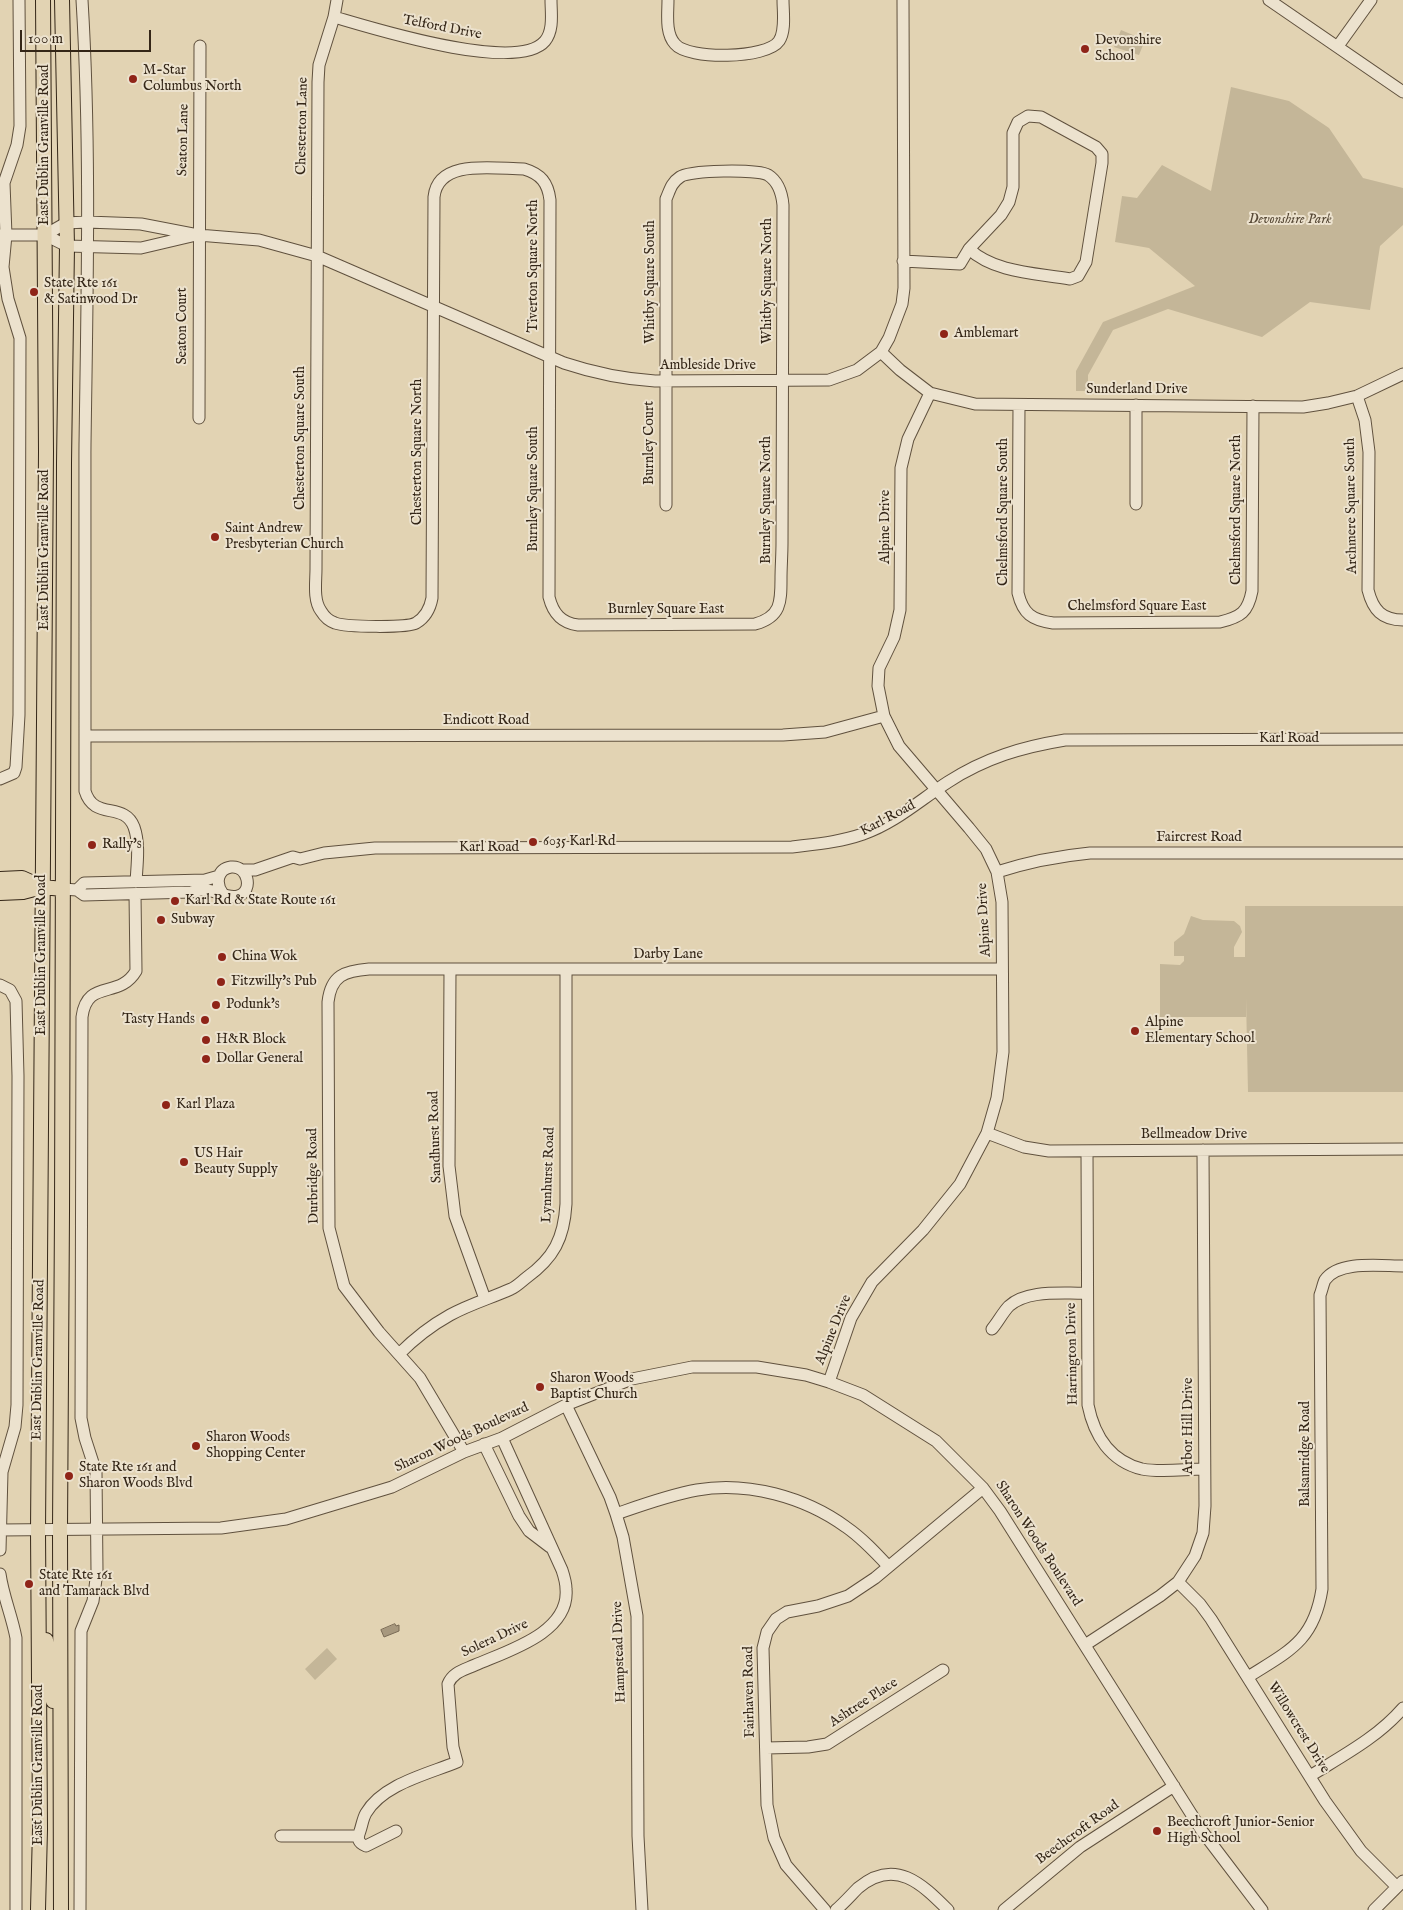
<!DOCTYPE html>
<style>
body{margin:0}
#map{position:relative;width:1403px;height:1910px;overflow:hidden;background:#e2d3b3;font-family:"IM FELL English",serif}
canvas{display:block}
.scale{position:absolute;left:20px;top:30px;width:131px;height:22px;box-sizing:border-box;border:2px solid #342617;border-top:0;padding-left:6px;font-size:15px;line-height:18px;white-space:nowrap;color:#342617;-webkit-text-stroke:4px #ece2ce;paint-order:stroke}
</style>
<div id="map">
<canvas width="1403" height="1910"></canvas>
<div class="scale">100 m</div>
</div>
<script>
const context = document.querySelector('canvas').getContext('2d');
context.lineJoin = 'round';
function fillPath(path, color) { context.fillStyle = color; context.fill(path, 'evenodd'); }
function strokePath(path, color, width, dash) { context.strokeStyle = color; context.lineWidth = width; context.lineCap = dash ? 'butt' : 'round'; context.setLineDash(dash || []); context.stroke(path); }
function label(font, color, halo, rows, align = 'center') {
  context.font = font + ' "IM FELL English",serif'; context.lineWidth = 4; context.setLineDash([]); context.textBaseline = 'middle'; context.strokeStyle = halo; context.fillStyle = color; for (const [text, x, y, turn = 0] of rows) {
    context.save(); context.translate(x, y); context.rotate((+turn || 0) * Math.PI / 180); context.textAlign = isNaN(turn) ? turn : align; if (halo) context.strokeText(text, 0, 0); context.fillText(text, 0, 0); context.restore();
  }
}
const green = new Path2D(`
 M1121 30 1145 40 1139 55 1114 47Z
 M1231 87 1289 101 1329 128 1363 178 1403 188V225L1380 246 1370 310 1310 302 1262 337 1168 309 1113 330 1088 375V391H1076V371L1103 322 1195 286 1149 248 1115 242 1122 196 1137 198 1162 165 1211 191Z
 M1245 906H1403V1092H1248L1246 998V1017H1160V964L1180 965 1184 961V956H1174V942L1184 934 1191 916 1203 920 1234 921 1240 926 1242 932 1234 947V957H1245Z
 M327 1648 337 1659 315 1680 305 1669Z`);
const water = new Path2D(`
 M395 1624 396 1626 399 1625V1631L384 1637 381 1630Z`);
const minor = new Path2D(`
 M82 0C91 148 87 297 85 445 84 560 86 675 85 791 94 821 124 801 134 827 140 844 137 864 136 882
 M337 0 334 17 319 65 318 82 316 569C316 582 313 600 321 611 324 616 329 621 335 623 346 627 407 628 416 623 426 617 430 609 432 598L434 197C438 158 495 169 524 169 541 174 548 183 550 200L549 597C553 613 561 623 578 625L755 624C781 617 781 602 781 579 781 567 782 555 782 543L783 205C782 194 779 182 768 175 757 169 689 170 680 177 671 183 670 190 666 199V505
 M668 0C668 14 665 33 675 44 688 60 767 59 779 41 786 31 783 12 783 0
 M1269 0 1403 92
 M334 17C372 28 517 74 545 41 554 30 551 13 551 0
 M1338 46 1371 0
 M0 235H45L67 246 141 248 192 236
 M45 235 66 223 87 222 141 224 198 235 259 240 317 256 564 363C594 373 623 379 655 381L829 380 857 370 881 352 889 338 902 304 904 288 903 0
 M903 261 960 264 969 249 1001 215 1009 202 1013 187V133L1018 122 1028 116 1041 117 1096 147 1102 154V163L1086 262 1078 276 1070 279C1036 273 995 273 969 249
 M881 352 900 370 930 393 975 404 1303 407 1328 403 1357 396 1403 374
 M1357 396 1365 420 1369 452 1368 590C1373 610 1382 620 1403 620
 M1019 405 1018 593C1023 614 1032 620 1053 623L1220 622C1241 617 1248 612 1252 591L1253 406
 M1136 405V504
 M199 418 200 46
 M85 736 783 735 825 732 884 716
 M0 779 14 773 16 767 19 715 20 338 8 299 3 267 6 235 4 183 17 145 20 126 19 0
 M242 870H255L293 857 300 859 324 853 375 848 792 847C816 844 840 842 863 834 895 823 920 800 948 782 985 758 1022 747 1065 740L1403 739
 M997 872C1028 862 1059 856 1090 853H1403
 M63 889 77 890 84 895 191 892C197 891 202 889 207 890 217 891 228 899 238 896 254 891 248 865 231 867 217 869 215 884 223 894
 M77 890 84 883 205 880 219 876
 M450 970 449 1166 455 1216 485 1299
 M0 985 10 990 16 1001 18 1076 17 1405 15 1427 2 1472 0 1550
 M987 1133 1024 1147 1049 1151 1403 1149
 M1087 1151 1088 1405C1094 1435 1110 1461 1142 1469 1161 1473 1185 1469 1204 1469
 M992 1329C998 1322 1003 1312 1009 1306 1028 1289 1063 1294 1087 1293
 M399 1354C414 1339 432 1325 450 1315 470 1304 491 1298 511 1289 516 1287 521 1282 526 1278 554 1258 564 1238 566 1204V970
 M829 1382 851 1318 872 1282 923 1230 960 1184 987 1133 997 1098 1003 1052 1002 902 997 872 986 849 969 828 899 746 884 716 878 686 879 668 894 637 900 610 901 468 908 439 930 393
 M566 1405 610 1497 616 1514 623 1537 637 1616 638 1836 642 1910
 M484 1444 519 1516 529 1531 550 1547
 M464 1452 420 1378 379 1332 344 1286 329 1228 328 1002C331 975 345 971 369 969H1002
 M616 1514C642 1505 669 1495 697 1490 747 1481 805 1497 846 1527 862 1538 875 1552 888 1566
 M0 1530 221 1528 286 1519 392 1487 464 1452 502 1438 566 1405 632 1379 692 1367H757L806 1375 829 1382 863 1395 936 1441 983 1488 1000 1511 1202 1831 1262 1910
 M0 1574C3 1596 12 1616 16 1638V1910
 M1178 1582 1200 1604 1211 1619 1325 1801 1361 1851 1397 1887
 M1085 1645 1160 1596 1178 1582 1195 1556 1203 1533 1205 1506 1203 1150
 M1248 1677C1289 1651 1314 1641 1322 1589L1320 1295C1322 1290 1323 1284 1325 1280 1339 1260 1381 1266 1403 1266
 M766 1748 808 1747 827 1744 943 1670
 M1310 1776C1342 1756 1377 1738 1403 1708
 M396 1831 366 1846C358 1843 357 1839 360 1831 362 1825 363 1818 366 1813 383 1784 428 1774 457 1762L453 1747 448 1684C453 1672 464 1670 475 1665 507 1651 570 1633 566 1589 566 1583 564 1576 562 1570L502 1438
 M281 1836H358
 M80 1910 81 1631 93 1601 95 1587 97 1571 96 1472 85 1438 81 1418 82 1017C87 978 119 1000 136 971L135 894
 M825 1910 786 1865 774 1838 767 1805 763 1648 767 1632 776 1619 787 1612 818 1606 848 1596 875 1578 983 1488
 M836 1910C844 1903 851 1895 858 1888 895 1857 922 1884 948 1910
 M1004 1910 1080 1847 1174 1786
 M1374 1910 1403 1881`);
const major = new Path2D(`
 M0 879 22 878 42 887 63 889
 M0 893 23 892 42 887
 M46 1640 53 1701
 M38 1910 40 1829 38 1530 46 451 43 0
 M61 1910 60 1530 62 1212 64 463 67 246 62 0`);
const markers = [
 [1085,49,5,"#8f2418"],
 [133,79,5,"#8f2418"],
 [34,292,5,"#8f2418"],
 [944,334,5,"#8f2418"],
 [215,537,5,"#8f2418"],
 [533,842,5,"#8f2418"],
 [92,845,5,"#8f2418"],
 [175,901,5,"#8f2418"],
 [161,920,5,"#8f2418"],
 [222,957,5,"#8f2418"],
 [221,982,5,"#8f2418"],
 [216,1005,5,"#8f2418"],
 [205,1020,5,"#8f2418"],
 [1135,1031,5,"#8f2418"],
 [206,1040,5,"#8f2418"],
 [206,1059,5,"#8f2418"],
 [166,1105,5,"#8f2418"],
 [184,1162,5,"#8f2418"],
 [540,1387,5,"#8f2418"],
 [196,1446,5,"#8f2418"],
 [69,1476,5,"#8f2418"],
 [29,1584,5,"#8f2418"],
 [1157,1831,5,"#8f2418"]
];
const streetNames = [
 ["Telford Drive",442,28,11],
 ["Chesterton Lane",303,126,-89],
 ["Seaton Lane",184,140,-89],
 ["East Dublin Granville Road",45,145,-90],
 ["Tiverton Square North",534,266,-90],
 ["Whitby Square North",768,281,-90],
 ["Whitby Square South",651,282,-90],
 ["Seaton Court",183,326,-90],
 ["Ambleside Drive",708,366],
 ["Sunderland Drive",1137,390],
 ["Chesterton Square South",301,438,-90],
 ["Burnley Court",650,443,-90],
 ["Chesterton Square North",418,452,-90],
 ["Burnley Square South",534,489,-90],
 ["Burnley Square North",767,500,-90],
 ["Archmere Square South",1352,506,-91],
 ["Chelmsford Square North",1237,510,-90],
 ["Chelmsford Square South",1004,512,-90],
 ["Alpine Drive",886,527,-90],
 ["East Dublin Granville Road",45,550,-90],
 ["Chelmsford Square East",1137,607],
 ["Burnley Square East",666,610],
 ["Endicott Road",486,721],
 ["Karl Road",1289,739],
 ["Karl Road",888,819,-28],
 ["Faircrest Road",1199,838],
 ["Karl Road",489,848],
 ["Alpine Drive",985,920,-93],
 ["East Dublin Granville Road",42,955,-90],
 ["Darby Lane",668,955],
 ["Bellmeadow Drive",1194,1135],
 ["Sandhurst Road",436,1137,-92],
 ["Lynnhurst Road",549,1175,-88],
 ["Durbridge Road",314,1176,-91],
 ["Alpine Drive",834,1330,-68],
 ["Harrington Drive",1073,1354,-91],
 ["East Dublin Granville Road",39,1360,-89],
 ["Arbor Hill Drive",1189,1426,-90],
 ["Sharon Woods Boulevard",462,1438,-25],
 ["Balsamridge Road",1306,1454,-90],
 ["Sharon Woods Boulevard",1038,1544,57],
 ["Solera Drive",495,1639,-25],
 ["Hampstead Drive",620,1652,-92],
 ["Fairhaven Road",750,1692,-91],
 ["Ashtree Place",864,1703,-33],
 ["Willowcrest Drive",1298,1728,58],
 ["East Dublin Granville Road",39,1765,-90],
 ["Beechcroft Road",1078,1833,-36]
];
const poiNames = [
 ["Devonshire",1095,41],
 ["School",1095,57],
 ["M-Star",143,71],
 ["Columbus North",143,87],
 ["State Rte 161",44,284],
 ["& Satinwood Dr",44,300],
 ["Amblemart",954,334],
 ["Saint Andrew",225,529],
 ["Presbyterian Church",225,545],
 ["6035 Karl Rd",543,842],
 ["Rally's",102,845],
 ["Karl Rd & State Route 161",185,901],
 ["Subway",171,920],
 ["China Wok",232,957],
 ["Fitzwilly's Pub",231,982],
 ["Podunk's",226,1005],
 ["Tasty Hands",195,1020,"right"],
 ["Alpine",1145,1023],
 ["Elementary School",1145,1039],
 ["H&R Block",216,1040],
 ["Dollar General",216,1059],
 ["Karl Plaza",176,1105],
 ["US Hair",194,1154],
 ["Beauty Supply",194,1170],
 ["Sharon Woods",550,1379],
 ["Baptist Church",550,1395],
 ["Sharon Woods",206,1438],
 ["Shopping Center",206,1454],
 ["State Rte 161 and",79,1468],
 ["Sharon Woods Blvd",79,1484],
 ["State Rte 161",39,1576],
 ["and Tamarack Blvd",39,1592],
 ["Beechcroft Junior-Senior",1167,1823],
 ["High School",1167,1839]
];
const parkNames = [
 ["Devonshire Park",1290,220]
];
fillPath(green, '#c4b698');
fillPath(water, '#a7987e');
strokePath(water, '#796a55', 1);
strokePath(minor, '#60513e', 13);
strokePath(major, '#342617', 16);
strokePath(minor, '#ece2ce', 11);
strokePath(major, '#e2d3b3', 14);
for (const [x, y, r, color] of markers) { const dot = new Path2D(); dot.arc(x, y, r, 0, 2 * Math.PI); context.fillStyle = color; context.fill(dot); strokePath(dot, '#ece2ce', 2); }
label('14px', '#342617', '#ece2ce', streetNames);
label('14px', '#342617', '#ece2ce', poiNames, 'left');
label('italic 14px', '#584a37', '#ece2ce', parkNames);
</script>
